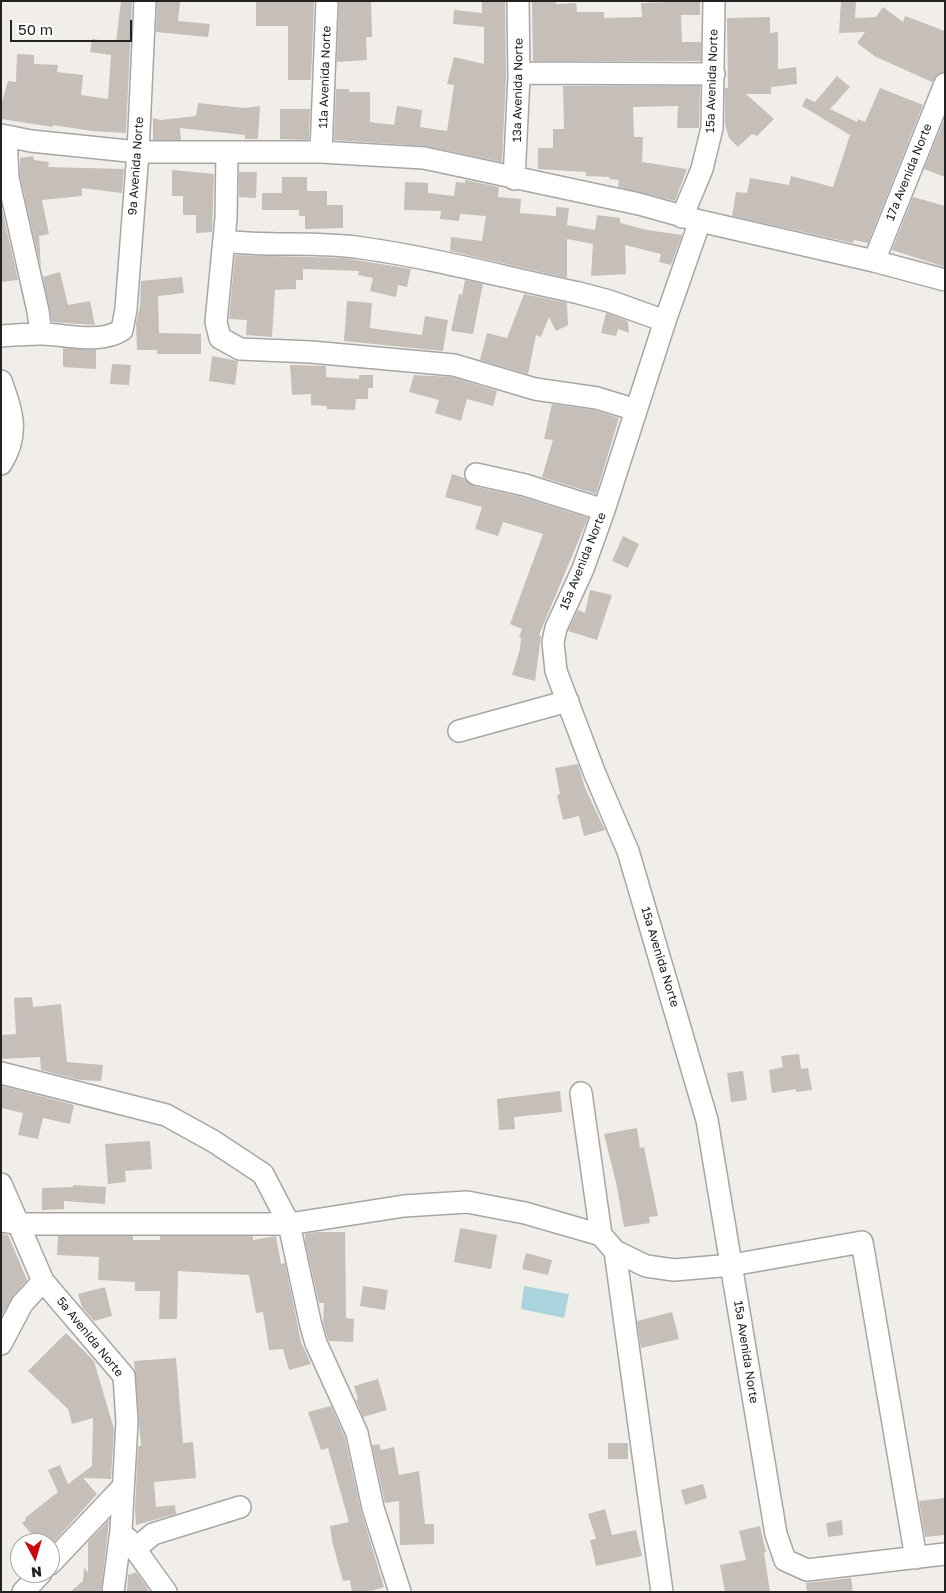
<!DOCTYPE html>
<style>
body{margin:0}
#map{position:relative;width:946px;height:1593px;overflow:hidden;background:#f1eee9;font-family:"Golos Text",sans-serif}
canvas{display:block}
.frame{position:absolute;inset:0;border:2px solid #222;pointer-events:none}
.north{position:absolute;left:10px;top:1533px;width:50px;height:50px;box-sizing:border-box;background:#fff;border:1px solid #a7a7a7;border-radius:50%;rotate:174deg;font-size:14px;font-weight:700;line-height:20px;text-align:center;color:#222}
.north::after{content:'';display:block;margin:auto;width:18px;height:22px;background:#cb080c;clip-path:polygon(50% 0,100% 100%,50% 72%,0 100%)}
.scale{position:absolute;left:10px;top:20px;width:122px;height:22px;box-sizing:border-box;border:2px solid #222;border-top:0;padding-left:6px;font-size:15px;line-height:18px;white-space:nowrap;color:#222;-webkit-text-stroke:4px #fff;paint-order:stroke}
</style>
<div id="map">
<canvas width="946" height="1593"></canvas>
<div class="frame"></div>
<div class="north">N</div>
<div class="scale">50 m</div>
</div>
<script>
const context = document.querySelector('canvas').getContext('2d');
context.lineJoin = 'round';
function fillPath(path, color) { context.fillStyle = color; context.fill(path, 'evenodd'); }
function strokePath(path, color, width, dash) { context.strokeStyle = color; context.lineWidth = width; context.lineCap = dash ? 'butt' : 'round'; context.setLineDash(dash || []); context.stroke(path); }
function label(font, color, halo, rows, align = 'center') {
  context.font = font + ' "Golos Text",sans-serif'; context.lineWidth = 4; context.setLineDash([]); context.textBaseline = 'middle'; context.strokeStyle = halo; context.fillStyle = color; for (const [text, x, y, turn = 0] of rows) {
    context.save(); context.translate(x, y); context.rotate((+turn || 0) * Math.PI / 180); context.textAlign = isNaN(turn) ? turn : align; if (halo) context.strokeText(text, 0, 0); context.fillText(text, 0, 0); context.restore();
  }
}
const water = new Path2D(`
 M524 1286 569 1294 564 1318 521 1309Z`);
const building = new Path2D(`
 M121 1H132L126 133 92 131 53 125V127L1 119V105L8 81 16 82 17 54 34 55V64L58 65 57 72 83 75 81 95 108 99 111 55 90 52 92 39 116 42Z
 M157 1 180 2 178 21 210 24 208 37 156 32Z
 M256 1H314L311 80H288V26H256Z
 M339 1H371L372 37H366L367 60 337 62Z
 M482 1H505L506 77 502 162 425 146 334 140 336 89H349V92H370V122L394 125 397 106 422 110 420 127 447 131 454 85 447 84 454 57 484 64V27L453 24 454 10 482 13Z
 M532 1H556V4L576 3 577 12H604V18L642 17 641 3 700 1V15H681L682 42H701V61H533Z
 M841 1H856L855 18 876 17 883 7 903 22 905 16 945 31V72L937 75 932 82 876 57 857 43 865 32 839 33Z
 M770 17V33L778 32V69L796 67 797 84 771 87V94H746L774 119 757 136 752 134 738 147 729 138 725 124V88H728L727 18Z
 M837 76 850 87 830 109 857 122 858 119 865 122 880 88 923 105 868 243 854 240 853 243 732 216 736 192 747 193 750 178 789 185 791 176 833 187 850 135 802 106 806 98 815 102Z
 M563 86H700L699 128H677L678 106 633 107 634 137H643L642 162 687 169 675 201 618 187 619 180 609 179 610 177 586 176V172L538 169V148H553V129H564Z
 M198 103 245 108 260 106 258 139H245V135L180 128 181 140H153V118L161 120 196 116Z
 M280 109H310L309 140 280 139Z
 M945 118V177L924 169Z
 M33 156 34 160 49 162 48 167 124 169 122 193 82 188V196L42 200 49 234 39 236 41 268 20 176V158Z
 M172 170 214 174 212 232 196 233V215H183V196H172Z
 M239 172H257L256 198 239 197Z
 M282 177H307V191H327V205H343V228L305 229V216H299V210H262V193H282Z
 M465 180 499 187 498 197 521 199 520 213 556 216V207L569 208 567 225 595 230 597 215 620 218V223L647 230 682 235 671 265 659 262 661 254 625 245 626 274 591 276 593 244 567 239V278L450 251 451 237 482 241 486 216 460 214 459 221 440 219 441 211 404 210 405 182 428 183V193L454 196 456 182 465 183Z
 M913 197 945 206V267L892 250Z
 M1 205 18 280 1 282Z
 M235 255 344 258 411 269 407 287 398 285 396 297 370 291 373 278 358 275 359 271 303 269V280H296V289L275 290 272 337 246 335 247 320 229 319Z
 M60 272 68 305 90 301 95 325 52 322 43 277Z
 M182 277 184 293 158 296 159 333 201 334V354H157V350H137L136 323 140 306 141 281Z
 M465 280 483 284 473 334 451 331 459 294 462 295Z
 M524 294 567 303 568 325 556 331 549 317 541 337 536 335 528 374 480 360 487 333 507 338Z
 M347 301 372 303 370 328 422 335 425 316 448 320 443 351 344 341Z
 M606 313 628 321 629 333 618 329 616 336 601 333Z
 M63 348 96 350V369L63 367Z
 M212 356 238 361 235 385 209 381Z
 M112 364 131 365 129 385 110 384Z
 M290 365 326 366V377L359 379V375H373V388H368V399H356L355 410 327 409V406L311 405V394L292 395Z
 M414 375 452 377 497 391 493 406 467 399 461 421 435 413 439 400 409 392Z
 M552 404 594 410 619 418 596 494 542 477 553 440 544 439Z
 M452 474 464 478 473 486 522 497 588 518 539 635 541 636 535 681 512 675 520 649 521 638 519 637 522 629 510 624 543 534 503 522 498 536 475 529 482 507 445 497Z
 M623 536 639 544 628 568 612 561Z
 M590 590 612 595 597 640 568 631 578 610 585 613Z
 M578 764 585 788 605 830 584 836 579 816 563 820 557 795 560 794 555 768Z
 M32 997 33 1007 61 1004 67 1062 103 1065 101 1081 80 1080 41 1070 40 1057 1 1059V1035L16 1034 14 998Z
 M799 1054 801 1069 808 1068 812 1090 796 1092V1089L772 1093 769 1070 783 1067 781 1056Z
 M743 1071 747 1100 731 1102 727 1073Z
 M2 1086 74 1105 70 1124 43 1118 38 1139 18 1135 23 1113 1 1108Z
 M560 1091 562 1112 514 1117 515 1129 499 1130 497 1099Z
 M637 1128 640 1148 644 1147 658 1216 649 1217 650 1223 624 1227 616 1182 604 1134Z
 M150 1141 152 1169 125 1171 126 1182 108 1184 105 1144Z
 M73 1185 106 1187 105 1204 64 1201V1209L42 1210V1188L73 1187Z
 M460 1228 497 1235 491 1269 454 1262Z
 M316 1232H345L346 1318 354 1319 353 1342 329 1341 328 1339 323 1323 324 1303H319L305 1241V1234Z
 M1 1234 8 1235 27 1280 13 1296 1 1317Z
 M58 1236H133V1240H160V1236H253V1240L276 1236 281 1264 285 1263 301 1342 311 1364 289 1370 283 1349 269 1350 263 1312 256 1313 249 1275 178 1271 177 1319H159L160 1291H135V1282L98 1280 99 1257 57 1255Z
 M526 1253 552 1260 548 1275 522 1269Z
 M363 1286 388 1290 385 1310 360 1306Z
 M105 1287 112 1316 94 1321 82 1307 78 1294Z
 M672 1312 679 1339 641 1348 637 1321Z
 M66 1333 94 1361 114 1429 111 1479 83 1478 97 1494 53 1543H39L22 1523 26 1520 25 1518 58 1492 48 1470 60 1465 68 1484 92 1466 93 1418 72 1424 68 1409 28 1371Z
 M176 1358 183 1443 193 1442 196 1478 154 1482 156 1507 175 1505 176 1514 136 1525 135 1510 138 1446H141L134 1361Z
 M378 1379 387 1410 363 1417 356 1400 358 1399 354 1386Z
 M331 1406 345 1437 361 1511 384 1587 369 1592H352L350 1580 343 1581 332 1541 330 1526 349 1522 328 1448 321 1450 308 1412Z
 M608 1443H628V1459H608Z
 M379 1444 381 1450 394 1447 399 1475 419 1471 425 1524H434V1544L400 1545 399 1501 385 1503 372 1445Z
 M703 1484 707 1498 685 1505 681 1490Z
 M945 1498V1535L925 1537 919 1501Z
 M605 1509 612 1535 636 1530 642 1556 596 1566 590 1540 596 1539 588 1514Z
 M109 1520 101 1592H70L83 1581 84 1568 88 1572V1542Z
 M842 1520 843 1535 828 1537 826 1523Z
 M760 1526 766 1552 764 1553 770 1592H725L720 1565 746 1560 739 1531Z
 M136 1572 147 1587 149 1592H127L128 1575Z
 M851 1578 853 1592H807L806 1583Z`);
const minor = new Path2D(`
 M519 73 714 74
 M1 135 31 141 138 152H321L424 158 639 204 700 221 874 261 945 280
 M6 136 8 178 38 311 41 334
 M227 152 226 218 216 322 220 338 240 349 311 352 454 365 535 389 597 398 636 410
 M321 152 327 1
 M514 179 519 77 518 1
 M682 217 702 169 712 128 714 1
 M700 221 665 321 604 510 583 569 556 628 553 642 556 671 595 774 628 851 707 1120 776 1534 785 1560 807 1570 945 1554
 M224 241C270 247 316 241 362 248 435 258 507 278 579 293L609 301 665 321
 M874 261 945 84
 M1 336C14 335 28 334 41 334 66 334 99 345 122 330L126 309 138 152 145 1
 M1 381C12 412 20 434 1 464
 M476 474 525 485 604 510
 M459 731 568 701
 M1 1073 166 1115 213 1141 263 1174 289 1224 311 1326 316 1343 357 1433 373 1508 400 1592
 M581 1093 601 1235
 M1 1184 43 1281 124 1376 127 1422 121 1530 113 1592
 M1 1221 20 1224H289L404 1206 467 1202 525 1213 601 1235 615 1251 646 1266 674 1270 732 1265 862 1242 916 1558
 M615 1251 662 1592
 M1 1344 22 1304 43 1281
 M127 1538 166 1592
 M135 1549 153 1534 240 1507
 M50 1564 121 1489
 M23 1592 41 1573`);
const streetNames = [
 ["11a Avenida Norte",325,77,-88],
 ["15a Avenida Norte",712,81,-88],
 ["13a Avenida Norte",518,90,-89],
 ["9a Avenida Norte",136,166,-86],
 ["17a Avenida Norte",909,172,-68],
 ["15a Avenida Norte",583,561,-68],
 ["15a Avenida Norte",660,957,73],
 ["5a Avenida Norte",90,1337,51],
 ["15a Avenida Norte",746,1352,81]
];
fillPath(water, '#abd3dd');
fillPath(building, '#c6beb8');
strokePath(minor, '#a6a6a6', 24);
strokePath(minor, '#fff', 21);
label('12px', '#222', '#fff', streetNames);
</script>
